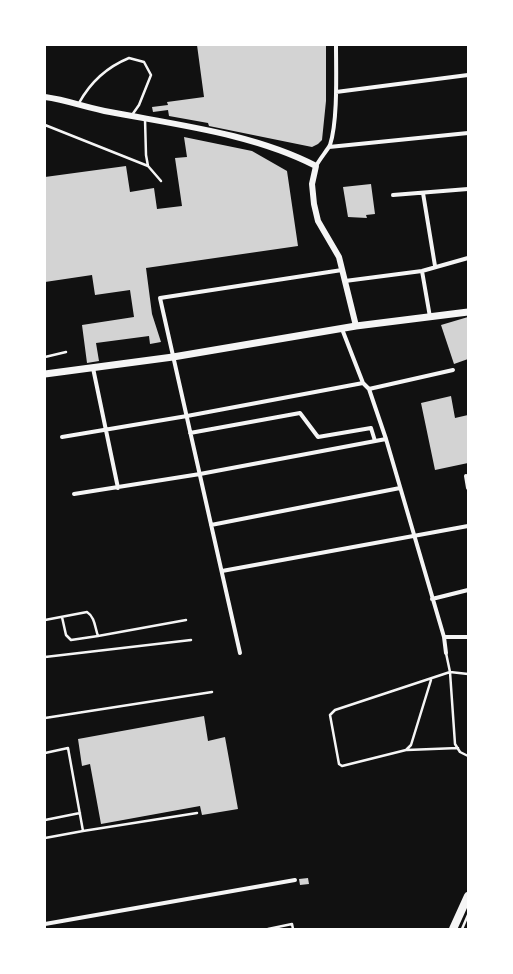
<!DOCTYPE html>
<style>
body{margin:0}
#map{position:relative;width:513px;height:974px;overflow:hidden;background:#111;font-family:"Public Sans",sans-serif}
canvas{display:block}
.frame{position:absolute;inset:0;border:46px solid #fff;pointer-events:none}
</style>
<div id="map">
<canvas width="513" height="974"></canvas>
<div class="frame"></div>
</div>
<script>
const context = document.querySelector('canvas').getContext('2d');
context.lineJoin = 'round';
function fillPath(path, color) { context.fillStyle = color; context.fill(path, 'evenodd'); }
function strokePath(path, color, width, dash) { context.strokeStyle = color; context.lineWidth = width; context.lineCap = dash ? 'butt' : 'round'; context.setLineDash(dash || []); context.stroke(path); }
const building = new Path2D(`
 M197 45H326V101L322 140 318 144 312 147 209 126 208 123 169 116 168 110 153 112 152 107 168 105 167 102 204 97Z
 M184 137 252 151 287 171 298 246 146 268 152 314 161 342 150 344 149 336 96 343 99 361 87 363 82 325 134 317 130 290 95 295 92 275 45 282V177L126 166 130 192 154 188 157 209 182 206 175 158 187 157Z
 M371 184 375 214 366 215 367 218 348 217 343 187Z
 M468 317V359L454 364 441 325Z
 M451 396 455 418 468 415V463L435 470 421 403Z
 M204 716 208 741 225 737 238 809 202 815 200 806 101 824 90 764 82 766 78 739Z
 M308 878 309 884 300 885 299 879Z`);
const service = new Path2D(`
 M79 103C90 83 107 67 129 58L144 62 151 75 139 105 132 115
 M145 119 146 155 148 166 161 181
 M45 125 148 166
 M45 357 66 352
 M62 617 66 635 71 640 98 636
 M45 620 87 612C95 617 95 628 98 636L186 620
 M45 657 191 640
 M468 674 450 672 455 744 460 752 468 756
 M431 680 411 745 406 750 342 766 339 764 330 715 335 710 450 672 446 653
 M45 718 212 692
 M407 750 458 748
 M45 753 68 748 83 831 45 838
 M45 820 80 813
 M83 831 197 813
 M268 929 292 924 293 929
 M462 929 468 915`);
const minor = new Path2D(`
 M336 92 468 75
 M329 147 468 133
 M316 166C319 160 328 149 330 145 338 120 336 72 336 45
 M423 193 435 266
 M393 195 468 189
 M422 271 430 317
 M345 281 422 271 468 258
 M342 329 363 383 369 389 386 439 444 637 446 653
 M93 368 118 488
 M369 389 453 370
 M190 433 300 413 318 437 371 428 375 441
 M62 437 187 416 363 383
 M466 476 468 488
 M74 494 200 474 386 439
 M211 525 400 488
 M222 571 468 526
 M432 599 468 590
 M444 637H468
 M240 653 160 298 342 270
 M45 924 295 880`);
const tertiary = new Path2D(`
 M45 97C67 100 88 108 110 112 178 125 254 134 316 166L312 184 314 204 318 221 339 257 356 326`);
const secondary = new Path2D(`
 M45 374 173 357 356 326 468 312`);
const trunk = new Path2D(`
 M453 929 468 896`);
fillPath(building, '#d3d3d3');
strokePath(service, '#f5f5f5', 2.5);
strokePath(minor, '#f5f5f5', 4);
strokePath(tertiary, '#f5f5f5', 6);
strokePath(secondary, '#f5f5f5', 7);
strokePath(trunk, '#f5f5f5', 8);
</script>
